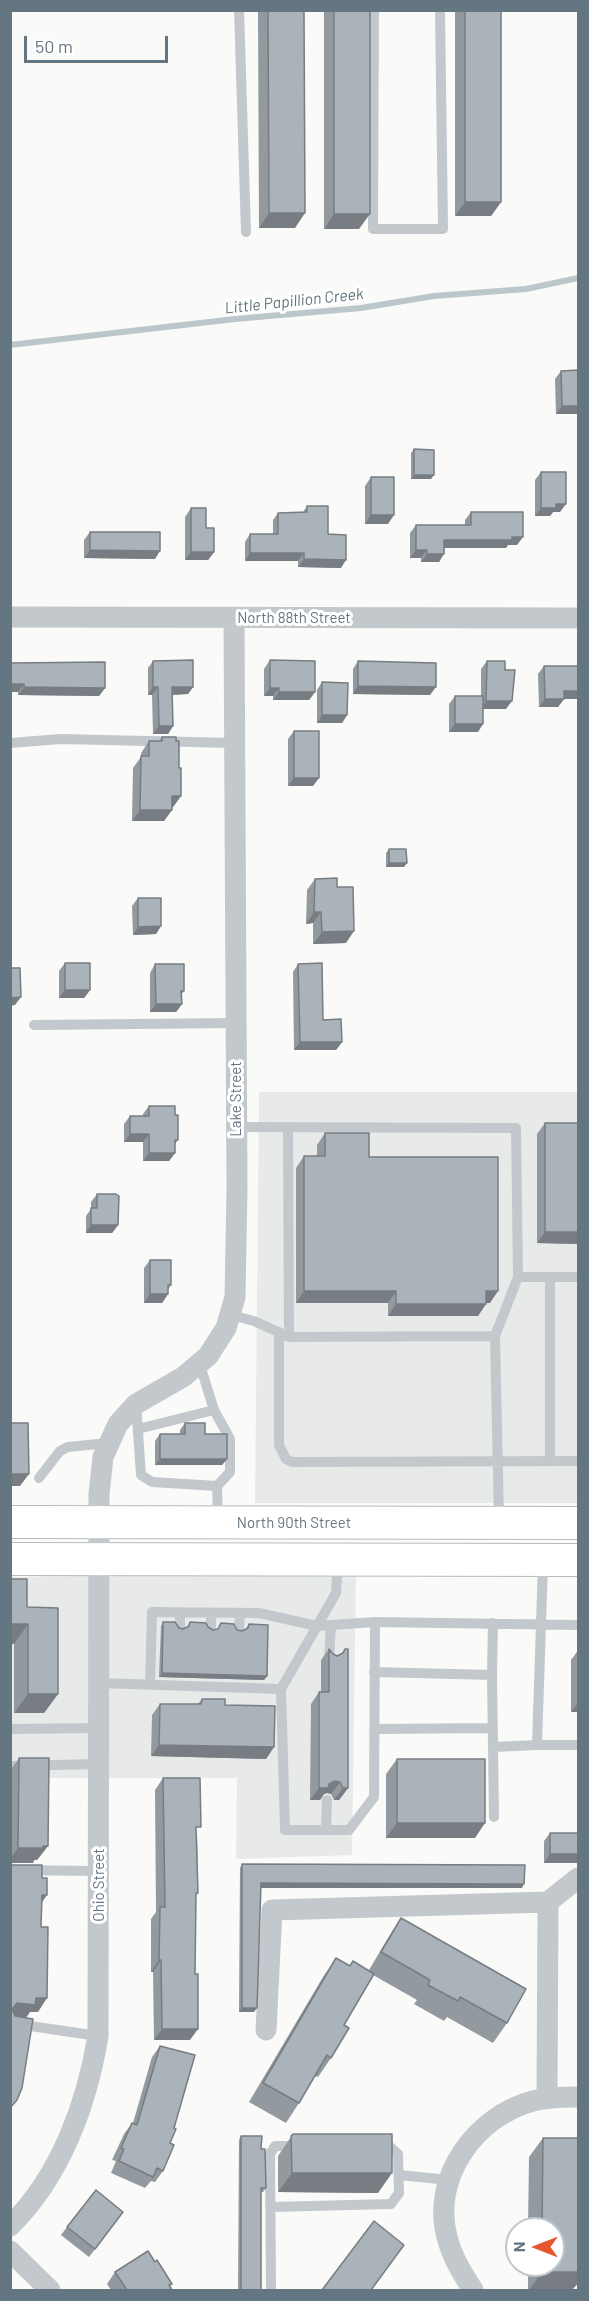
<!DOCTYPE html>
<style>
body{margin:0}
#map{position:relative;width:589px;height:2301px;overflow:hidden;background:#fafaf8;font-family:Barlow,sans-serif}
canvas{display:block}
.frame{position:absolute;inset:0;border:12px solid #657683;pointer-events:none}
.north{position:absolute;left:505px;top:2217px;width:60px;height:60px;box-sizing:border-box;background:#fff;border:2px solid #c1c8cd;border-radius:50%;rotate:270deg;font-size:16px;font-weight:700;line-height:24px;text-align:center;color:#657683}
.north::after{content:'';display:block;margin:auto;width:21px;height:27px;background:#e4572e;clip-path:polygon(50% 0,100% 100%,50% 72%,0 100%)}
.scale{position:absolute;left:24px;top:36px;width:144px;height:27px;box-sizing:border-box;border:3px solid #657683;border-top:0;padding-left:8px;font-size:18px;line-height:21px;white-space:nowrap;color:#657683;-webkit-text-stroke:4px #fff;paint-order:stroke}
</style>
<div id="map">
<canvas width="589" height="2301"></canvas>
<div class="frame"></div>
<div class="north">N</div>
<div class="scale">50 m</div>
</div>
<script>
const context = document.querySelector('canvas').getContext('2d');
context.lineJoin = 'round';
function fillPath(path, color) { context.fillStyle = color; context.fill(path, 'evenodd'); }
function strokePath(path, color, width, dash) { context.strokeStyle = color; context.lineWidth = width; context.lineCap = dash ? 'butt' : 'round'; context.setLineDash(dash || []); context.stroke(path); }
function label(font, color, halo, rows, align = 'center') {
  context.font = font + ' Barlow,sans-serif'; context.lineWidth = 6; context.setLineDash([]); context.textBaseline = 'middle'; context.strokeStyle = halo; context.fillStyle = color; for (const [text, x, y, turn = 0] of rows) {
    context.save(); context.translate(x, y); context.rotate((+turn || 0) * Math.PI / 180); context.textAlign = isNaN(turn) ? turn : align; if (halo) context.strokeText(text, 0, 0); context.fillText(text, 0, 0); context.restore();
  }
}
const built = new Path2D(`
 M259 1092H578V1503H255Z
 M356 1571 352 1855 236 1859 237 1778H11L10 1577Z`);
const stream = new Path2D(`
 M10 345 235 319 361 308 434 296 526 289 578 278`);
const service = new Path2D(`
 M239 10 246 232
 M374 10 373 229H443L440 10
 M10 743 61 739 234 743
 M34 1025 236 1023
 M236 1127 516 1128 518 1277 495 1336
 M288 1127 289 1337
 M518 1277H578
 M231 1315 254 1321 289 1337 495 1336 499 1520
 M279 1332V1445L286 1459 292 1462 578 1461
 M136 1404 141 1475 152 1482 217 1486 218 1519
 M214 1410 230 1439V1472L217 1486
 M138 1429 214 1410 200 1365
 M550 1461V1277
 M39 1478 60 1451 68 1447 108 1443
 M543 1563 537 1745H578
 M211 1613V1627
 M493 1623 492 1675 494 1817
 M180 1626V1612
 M239 1628 240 1613
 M329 1660 331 1625
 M374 1672 492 1675
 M99 1683 281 1689 336 1593 338 1562
 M150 1685 152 1612 259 1613 317 1626 375 1622
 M281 1689 285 1830H349L374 1797 375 1622 578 1625
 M10 1729 99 1728
 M374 1729 493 1728
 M493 1747 537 1745
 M10 1766 99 1764
 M326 1830 327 1800
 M10 1870 99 1871
 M10 2023 98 2036
 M399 2175 449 2180
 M270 2207 391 2204 399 2193 398 2154 389 2146H381
 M271 2290 270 2154 275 2146H297`);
const minor = new Path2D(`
 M10 617 578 618
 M548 1902 578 1878
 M266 2030 272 1910 548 1902 547 2098
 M10 2226C61 2176 87 2103 98 2036L99 1494 103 1457 118 1424 136 1404 183 1377 208 1356 226 1328 235 1297 237 1188 234 618
 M10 2251 50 2290
 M473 2290C462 2273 452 2257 447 2237 431 2177 476 2116 533 2101 548 2097 563 2097 578 2097`);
const primary = new Path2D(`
 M10 1522 578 1523
 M10 1559 578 1560`);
const wall = new Path2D(`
 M258 10H304L295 228H259Z
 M324 10H370L359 229H324Z
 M455 10H501V202L491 216H455Z
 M579 370V414H556L555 379 561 371Z
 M414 449 431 479H411V453Z
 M541 472 560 512H553L550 516H535V480Z
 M371 477 388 524H365V486Z
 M307 506 328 534 341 568 298 567V561H245V542L250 534H273V520L278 513 303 512Z
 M191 508 206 528 214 552 208 560H185V517Z
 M471 512 517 545H508L506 548H444L439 562H421V558H410V533L416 525H465V520Z
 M90 532 155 559 84 558V540Z
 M270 660 315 692 309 700H273V696H264V669Z
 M153 661 193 687 188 694 172 695 173 726 168 734H153L152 695H148V668Z
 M358 661 430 695 353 694V669Z
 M487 661 505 670 506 709H483L478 732H449V704L455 696H481V669Z
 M10 663 105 688 99 696 18 695V692H10Z
 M544 666 579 699H564L558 707H539L538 674Z
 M322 682 347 715 342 723H317V690Z
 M294 731 313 786H288V739Z
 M162 737 179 768 181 796 173 807H172V810L164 821H132L133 768 141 757V753L149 741H159Z
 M389 849 404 867H386V853Z
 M315 879 337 887 346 943 313 944V923L306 924 307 890Z
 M138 898 161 926 156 934 133 935 132 906Z
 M65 963 90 990 84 998H59V971Z
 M155 964 184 991 181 995 182 1004 176 1012H150V973Z
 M298 964 323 1020 342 1042 336 1050H294L293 972Z
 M149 1106 175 1115 178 1140 175 1144V1153L169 1161H143V1142H124V1124L130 1116H143V1114Z
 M545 1123 579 1244 537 1243V1134Z
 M325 1133 369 1157 490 1303H486L478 1316H388V1303H296V1168L304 1156H317V1145Z
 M97 1194 118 1225 112 1233H86V1216L91 1209V1202Z
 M150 1260 171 1285 168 1290V1294L162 1303H144V1268Z
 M185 1423 205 1434 227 1459 222 1465H155V1441L160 1434H180V1430Z
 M27 1607 58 1694 44 1713H14V1644H10Z
 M163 1622 183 1629 187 1627 190 1622 208 1627 213 1630H237L242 1631 246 1629 249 1624 267 1676 264 1680 159 1677 161 1626Z
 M329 1649 333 1654 337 1656 341 1654 345 1649 348 1788 339 1800H334L331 1794 327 1793 324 1794 320 1800H310L311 1704 319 1692H321V1660Z
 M579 1649V1712H571V1660Z
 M202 1699 225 1705 274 1747 266 1759 151 1756 152 1715 160 1704H198Z
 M19 1758 48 1846 37 1860H34L33 1863H10V1771Z
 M397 1759 475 1838H386V1774Z
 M163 1778 197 1833 198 1893 196 1895 195 1974 190 2040H154L153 1972H151V1919L156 1912 155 1790Z
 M550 1833H579V1863H544V1841Z
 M242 1864 522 1888H261L254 2012H239L240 1868Z
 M401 1918 507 2023 493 2043 447 2017 444 2021 414 2004 417 2000 373 1975 344 2025 331 2058 318 2077 315 2076 299 2103 286 2123 249 2102 323 1977 336 1958 350 1966 369 1970 388 1938Z
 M160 2046 170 2143 163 2171 155 2182 151 2181 145 2188 111 2173 116 2161 112 2160 124 2134 132 2123H133L152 2057Z
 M293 2134 378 2193 278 2192V2156Z
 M241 2136 261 2149 266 2188 263 2192H261V2290H238L239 2140Z
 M543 2138H579V2282L572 2290H528V2265H553V2229H528L529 2157Z
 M123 2212 89 2257 61 2235 67 2227Z
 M155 2262 172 2284 170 2286 172 2290H111L107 2284 115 2272Z`);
const shadedWall = new Path2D(`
 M465 202H501L491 216H455Z
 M269 213H305L295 228H259Z
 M334 214H370L359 229H324Z
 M562 406H579V414H556Z
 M414 475H434L431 479H411Z
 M556 504H566L560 512H553L550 516H535L541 508Z
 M371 515H394L388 524H365Z
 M512 537H523L517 545H508L506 548H439L444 540Z
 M90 550 160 551 155 559 84 558Z
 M416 550H427L421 558H410Z
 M191 552H214L208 560H185Z
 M250 553H304L298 561H245Z
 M427 554H444L439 562H421Z
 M304 559 346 560 341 568 298 567Z
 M10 684H24L18 692H10Z
 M358 686 436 687 430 695 353 694Z
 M24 687 105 688 99 696 18 695Z
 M153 687H158L152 695H148Z
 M172 687H193L188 694 167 695Z
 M270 688H279L273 696H264Z
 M564 691H579V699H558Z
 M279 692H315L309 700H273Z
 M545 699H564L558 707H539Z
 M486 701H512L506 709H481Z
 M322 715H347L342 723H317Z
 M455 724H483L478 732H449Z
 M159 726H173L168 734H153Z
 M294 778H319L313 786H288Z
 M172 796H181L173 807H164Z
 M140 810H172L164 821H132Z
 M389 863H407L404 867H386Z
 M314 912H321L313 923 306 924Z
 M161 926 156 934 133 935 138 927Z
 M354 931 346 943 313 944 322 932Z
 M65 990H90L84 998H59Z
 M21 997 15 1005 10 1006V998Z
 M156 1004H182L176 1012H150Z
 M300 1042H342L336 1050H294Z
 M130 1134H149L143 1142H124Z
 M149 1153H175L169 1161H143Z
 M91 1225H118L112 1233H86Z
 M545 1232H579V1244L537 1243Z
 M304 1291H396L388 1303H296Z
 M486 1291H498L490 1303H478Z
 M150 1294H168L162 1303H144Z
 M396 1304H486L478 1316H388Z
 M160 1459H227L222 1465H155Z
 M10 1474H29L20 1486H10Z
 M10 1624H28L14 1644H10Z
 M162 1673 267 1676 264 1680 159 1677Z
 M28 1694H58L44 1713H14Z
 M579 1702V1712H571Z
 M159 1745 274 1747 266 1759 151 1756Z
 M335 1781 340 1782 331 1794 327 1793 324 1794 320 1800H310L319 1788Z
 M343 1788H348L339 1800H334Z
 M397 1823H485L475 1838H386Z
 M43 1846H48L37 1860H34L33 1863H10V1859L18 1848Z
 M550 1854H579V1863H544Z
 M261 1883 524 1884 522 1888H258Z
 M42 1895H47L38 1908Z
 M159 1960H161L153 1972H151Z
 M36 1998H47L38 2012H30L26 2018 10 2016V2011L17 2003Z
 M242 2008H257L254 2012H239Z
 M162 2029H198L190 2040H154Z
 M292 2173H392L378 2193 278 2192Z
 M542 2272H579V2282L572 2290H529Z`);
const building = new Path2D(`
 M268 10H304L305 213H269Z
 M334 10H370V214H334Z
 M465 10H501V202H465Z
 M579 370V406H562L561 371Z
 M414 449 434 450V475H414Z
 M541 472H566V504H556V508H541Z
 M371 477H394V515H371Z
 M307 506H328V534L346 535V560L304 559V553H250V534H278V513L307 512Z
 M191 508H206V528H214V552H191Z
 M471 512H523V537H512V540H444V554H427V550H416V525H471Z
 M90 532H160V551L90 550Z
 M193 660V687H172L173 726H159L158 687H153V661Z
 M270 660 315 661V692H279V688H270Z
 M358 661 436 663V687L358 686Z
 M487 661H505V670H515L512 701H486Z
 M105 662V688L24 687V684H10V663Z
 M544 666H579V691H564V699H545Z
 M322 682 348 683 347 715H322Z
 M455 696H483V724H455Z
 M294 731H319V778H294Z
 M162 737H176V741H179V768H181V796H172V810H140L141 756H149V741H162Z
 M389 849H406L407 863H389Z
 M337 878V887H353L354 931 322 932 321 912H314L315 879Z
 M138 898H161V926L138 927Z
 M65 963H90V990H65Z
 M322 963 323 1020 341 1019 342 1042H300L298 964Z
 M155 964H184V991H181L182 1004H156Z
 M10 968H20L21 997 10 998Z
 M149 1106H175V1115H178V1140H175V1153H149V1134H130V1116H149Z
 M545 1123H579V1232H545Z
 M325 1133H369V1157H498V1291H486V1304H396V1291H304V1156H325Z
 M97 1194H116L119 1196 118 1225H91V1208H97Z
 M150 1260H171V1285H168V1294H150Z
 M10 1423H28L29 1474H10Z
 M185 1423H205V1434H227V1459H160V1434H185Z
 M10 1579H27V1607L58 1608V1694H28V1624H10Z
 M163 1622H175L179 1628 183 1629 189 1626 190 1622 206 1623 208 1627 213 1630 218 1629 221 1623 234 1624 237 1630 242 1631 248 1628 249 1624 268 1625 267 1676 162 1673Z
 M329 1649 333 1654 337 1656 343 1653 345 1649H348V1788H343L340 1782 335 1781 329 1784 328 1788H319V1692H329Z
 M202 1699H225V1705L275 1706 274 1747 159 1745 160 1704H201Z
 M19 1758H49L48 1846H43V1848H18Z
 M397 1759H485V1823H397Z
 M163 1778H200L201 1827H196L198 1893H196L195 1974H198V2029H162L161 1960H159L160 1907H165Z
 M550 1833H579V1854H550Z
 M242 1864 525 1865 524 1884 261 1883 257 2008H242Z
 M10 1865H42V1878H47V1895H42L41 1927H48L47 1998H36L35 2005 17 2003 12 2009 15 2016 33 2019 22 2088 17 2100 10 2108Z
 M401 1918 526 1989 507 2023 460 1997 458 2001 428 1985 430 1980 381 1952Z
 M336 1958 350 1966 353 1961 374 1974 344 2025 349 2028 331 2058 327 2055 299 2103 263 2083Z
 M160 2046 195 2055 174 2128 176 2129 170 2143 174 2145 163 2171 157 2168 153 2177 119 2161 124 2149 121 2148 132 2123 137 2125Z
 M293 2134H392V2173H292L291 2136Z
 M241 2136H262L261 2149H265L266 2188H261V2290H241Z
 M543 2138H579V2272H542V2265H553V2229H542Z
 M96 2190 123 2212 95 2249 67 2227Z
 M374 2221 404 2245 371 2290H322Z
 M148 2251 155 2262 157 2260 172 2284 169 2285 172 2290H127L115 2272Z`);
const streetNames = [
 ["North 88th Street",294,618],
 ["Lake Street",236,1099,-90],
 ["North 90th Street",294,1523],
 ["Ohio Street",99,1885,-90]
];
const waterNames = [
 ["Little Papillion Creek",294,301,-6]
];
fillPath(built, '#e8e9e9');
strokePath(stream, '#bbc7cb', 6);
strokePath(primary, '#b5babe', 34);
strokePath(service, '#c3c8cc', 10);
strokePath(minor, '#c3c8cc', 21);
strokePath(primary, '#fff', 32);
fillPath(wall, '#929a9f');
fillPath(shadedWall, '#777d82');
fillPath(building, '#aab3b9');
strokePath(building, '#777d82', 1.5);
label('15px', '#657683', '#fff', streetNames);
label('italic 16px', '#60757c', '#fff', waterNames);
</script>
